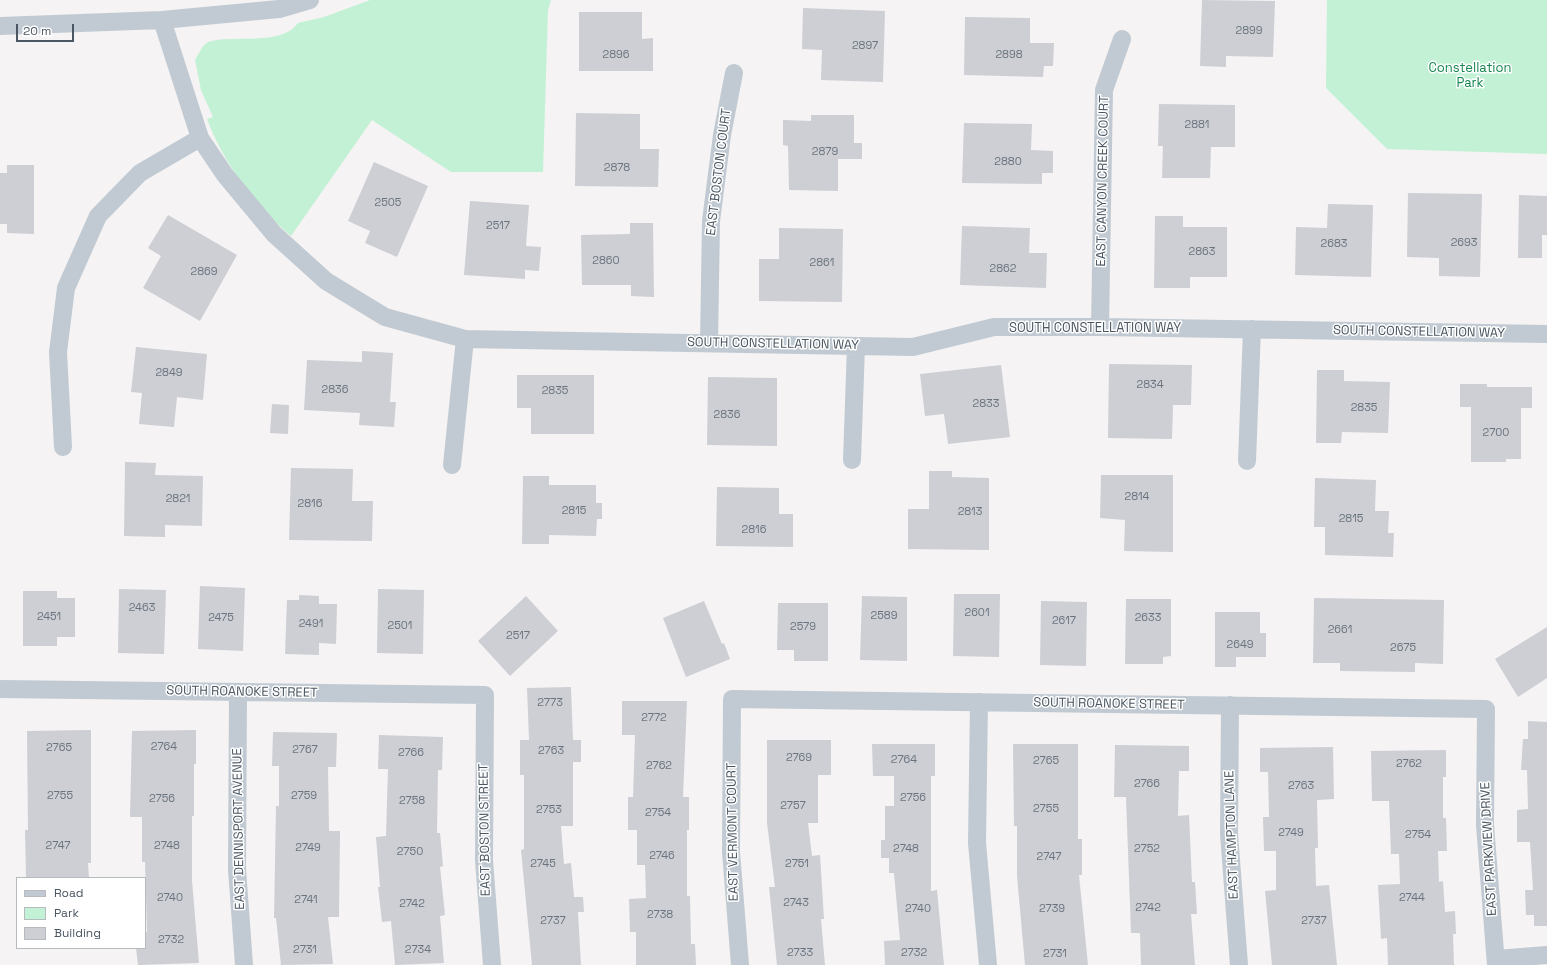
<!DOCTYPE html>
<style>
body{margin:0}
#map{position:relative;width:1547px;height:965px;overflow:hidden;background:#f5f3f3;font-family:"Space Grotesk",sans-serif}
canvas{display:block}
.legend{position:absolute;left:16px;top:877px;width:130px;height:72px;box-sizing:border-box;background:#fff;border:1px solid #b7bbc0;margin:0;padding:5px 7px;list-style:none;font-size:12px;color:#4a5661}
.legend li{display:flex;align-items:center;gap:8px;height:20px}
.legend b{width:20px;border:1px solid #b7bbc0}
.scale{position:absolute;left:16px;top:24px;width:58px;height:18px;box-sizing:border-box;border:2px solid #4a5661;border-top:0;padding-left:5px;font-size:12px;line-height:14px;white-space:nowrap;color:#4a5661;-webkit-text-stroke:3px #fff;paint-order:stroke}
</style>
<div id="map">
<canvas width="1547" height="965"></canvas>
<ul class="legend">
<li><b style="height:5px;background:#c1cad2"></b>Road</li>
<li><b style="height:11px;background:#c3f1d5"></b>Park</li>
<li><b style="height:11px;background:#cdcfd5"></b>Building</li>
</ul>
<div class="scale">20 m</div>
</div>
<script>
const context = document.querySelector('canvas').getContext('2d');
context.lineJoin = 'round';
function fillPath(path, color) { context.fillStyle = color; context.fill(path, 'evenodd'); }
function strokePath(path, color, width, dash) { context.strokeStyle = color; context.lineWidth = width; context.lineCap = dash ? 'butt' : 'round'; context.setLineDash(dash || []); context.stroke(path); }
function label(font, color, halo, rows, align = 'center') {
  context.font = font + ' "Space Grotesk",sans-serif'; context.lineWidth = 3; context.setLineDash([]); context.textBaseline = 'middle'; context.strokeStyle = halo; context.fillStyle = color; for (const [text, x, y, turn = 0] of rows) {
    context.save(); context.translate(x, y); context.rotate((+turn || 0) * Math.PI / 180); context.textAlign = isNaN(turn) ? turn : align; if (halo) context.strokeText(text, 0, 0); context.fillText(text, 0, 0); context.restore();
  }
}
const green = new Path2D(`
 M370 0H551L548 10 543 172H451L372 120 291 236C254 204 224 164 207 119L213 117 201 90 195 60 203 46 208 42C233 34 281 47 298 23L324 17Z
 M1327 0H1547V154L1387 149 1326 88Z`);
const building = new Path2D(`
 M1202 0 1275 1 1273 57 1226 56V67L1200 66Z
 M803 8 885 11 883 82 821 80 822 50 802 49Z
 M579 12H642V39L653 38V71H579Z
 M965 17 1030 18V43H1054L1053 66H1044L1043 77 964 75Z
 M1159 104 1235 105V147H1211L1210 178H1162L1163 146H1158Z
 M576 113 640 114V149H659L658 187 575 186Z
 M811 115H854V143H862V159H838V191L789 190 788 146 783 145V120L811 121Z
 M964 123 1032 124 1031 150 1053 151V173H1042V184L962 183Z
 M374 162 428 186 397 257 365 243 370 231 348 221Z
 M7 165H34V234L7 233V224H0V173H7Z
 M1408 193 1482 194 1480 277 1439 276V258L1407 257Z
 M1519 195 1547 196V235H1542V258H1518Z
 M470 201 529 205 526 246 541 247 539 271 525 270V279L464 275Z
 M1328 204 1373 205 1371 277 1295 275 1296 227 1327 228Z
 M168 215 237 255 200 321 143 288 161 256 148 248Z
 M1155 216H1183V227H1227V277H1190V288H1154Z
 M630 223H653L654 297 631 296V285H582L581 235 630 234Z
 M962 226 1030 228 1029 253H1047L1046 288 960 285Z
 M779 228 843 229 842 302 759 301V259H779Z
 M136 347 207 354 203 400 177 397 174 427 139 424 142 393 131 392Z
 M362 351 393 353 390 402H396L394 427 359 425 360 413 304 410 307 360 362 362Z
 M1109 364 1192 365 1191 405H1173L1172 439 1108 438Z
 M1001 365 1010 437 948 444 944 414 925 416 920 374Z
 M1317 370H1344V381L1390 382 1388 433 1342 432 1341 443H1316Z
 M517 375H594V434H531V408H517Z
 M708 377 777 378V446L707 445Z
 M1460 384H1487V387H1532V408H1521V459H1506V462H1471V407H1460Z
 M272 404 289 405 288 434 270 433Z
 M125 462 156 463 155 475 203 476 202 526 165 525V537L124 536Z
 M291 468 353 469 352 501H373L372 541 289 540Z
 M929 471H952V477L989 478V550L908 549V509H929Z
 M1101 475H1173V552L1124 551 1125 520 1100 518Z
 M523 476H549V485H596V503H602V519H597L596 536 549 535V544H522Z
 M1315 478 1376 480 1375 511H1389L1388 533H1394L1393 557 1325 555V527H1314Z
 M717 487 779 488V514H793V547L716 546Z
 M200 586 245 588 243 651 198 649Z
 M119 589 166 590 164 654 118 653Z
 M378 589 424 590 423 654 377 653Z
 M23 591H57V598H75V637H57V646H23Z
 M954 594H1000L999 657 953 656Z
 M299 595 319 596V604H337L336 644 319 643V655L285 654 287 600H299Z
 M526 596 558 631 510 676 478 641Z
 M862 596 907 597V661L860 660Z
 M1314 598 1444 600 1443 664 1415 663V672L1340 671V663H1313Z
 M1126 599H1171V656L1163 657V664H1125Z
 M704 601 722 644 724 643 730 659 686 677 663 618Z
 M1041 601 1087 602 1086 666 1040 665Z
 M778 603H828V661H794V650H777Z
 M1215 612H1260V633H1266V657H1236V667H1215Z
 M1547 627V678L1518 697 1495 659Z
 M571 687 573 740H581V762H573V826H561L564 864 571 863 574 897H583L584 912H578L581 965H532L521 850 524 849V775H520V740H529L527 688Z
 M622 701H687L683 797H689V830H687V896H690L691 944H695L696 965H636V932H630L629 899 646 898 645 865H637V830H628V797H633L635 735H622Z
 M1528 721 1547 722V926H1534V915H1526L1525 890H1533L1530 842H1517V810L1528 809 1527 770H1521L1523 739H1528Z
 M91 730V863H88L89 878H26L25 830H28L27 731Z
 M196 730V764H194V816H192V881L199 963 138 965 136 948H145V932H147L145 862H142V817H130L132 731Z
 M273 732 337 733 336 767H328L329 831H340L339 917H328L333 964 281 965 276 918H274L276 806H279V766H272Z
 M379 735 443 737 442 770H438L437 833H440L443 866 440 867 445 915 440 916 444 963 395 965 391 921 382 922 378 887H380L376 837 386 836 388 769H378Z
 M767 740H831V775H818V823H808L812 856 820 855 824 919H821L825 965H777L769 887H775L767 823Z
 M872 744H935V776H931V891L937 890 944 965H885L884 941 900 940 894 873H889V858H881V840H885V806H894V776H873Z
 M1013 744H1078V839H1082V875H1079L1088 965H1025L1017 876V826H1014Z
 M1115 745 1189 746V771H1179L1178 816 1189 815 1192 882H1195L1197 914H1191L1195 965H1141L1140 933H1131L1126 797H1114Z
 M1333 747 1334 799 1317 800 1318 848H1315L1316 886 1329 885 1337 965H1272L1265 891 1276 890V851H1264L1263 817H1269L1268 772H1260V748Z
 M1446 750V777H1443V818H1446L1447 851H1438L1439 882 1443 881 1445 912 1455 911 1456 934H1453L1454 965H1388L1387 938 1381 939 1378 885 1400 884 1399 854H1391L1389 801H1372L1371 751Z`);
const street = new Path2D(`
 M162 20 200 138 225 175 274 234 326 281 385 317 465 339 913 347 994 327H1100L1547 334
 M0 26 162 20 279 9 310 0
 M1100 327 1104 90 1122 39
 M709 343 711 221 722 135 734 73
 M63 447 58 352 66 288 98 216 140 173 200 138
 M852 460 856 346
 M1247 461 1252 329
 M452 465 465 339
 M0 689 485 695 484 860 492 965
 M238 692 237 869 244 965
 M979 702 977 843 988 965
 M1230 705 1229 834 1239 965
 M1496 959 1547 955
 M740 965 731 852 732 699 1486 709 1485 825 1496 965`);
const numberNames = [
 ["2899",1249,31],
 ["2897",865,46],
 ["2896",616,55],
 ["2898",1009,55],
 ["2881",1197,125],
 ["2879",825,152],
 ["2880",1008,162],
 ["2878",617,168],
 ["2505",388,203],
 ["2517",498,226],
 ["2693",1464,243],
 ["2683",1334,244],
 ["2863",1202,252],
 ["2860",606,261],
 ["2861",822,263],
 ["2862",1003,269],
 ["2869",204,272],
 ["2849",169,373],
 ["2834",1150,385],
 ["2836",335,390],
 ["2835",555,391],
 ["2833",986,404],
 ["2835",1364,408],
 ["2836",727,415],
 ["2700",1496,433],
 ["2814",1137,497],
 ["2821",178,499],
 ["2816",310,504],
 ["2815",574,511],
 ["2813",970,512],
 ["2815",1351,519],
 ["2816",754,530],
 ["2463",142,608],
 ["2601",977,613],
 ["2589",884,616],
 ["2451",49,617],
 ["2475",221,618],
 ["2633",1148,618],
 ["2617",1064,621],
 ["2491",311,624],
 ["2501",400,626],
 ["2579",803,627],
 ["2661",1340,630],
 ["2517",518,636],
 ["2649",1240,645],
 ["2675",1403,648],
 ["2773",550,703],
 ["2772",654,718],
 ["2764",164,747],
 ["2765",59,748],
 ["2767",305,750],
 ["2763",551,751],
 ["2766",411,753],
 ["2769",799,758],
 ["2764",904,760],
 ["2765",1046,761],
 ["2762",1409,764],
 ["2762",659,766],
 ["2766",1147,784],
 ["2763",1301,786],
 ["2755",60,796],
 ["2759",304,796],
 ["2756",913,798],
 ["2756",162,799],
 ["2758",412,801],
 ["2757",793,806],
 ["2755",1046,809],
 ["2753",549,810],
 ["2754",658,813],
 ["2749",1291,833],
 ["2754",1418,835],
 ["2747",58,846],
 ["2748",167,846],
 ["2749",308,848],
 ["2748",906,849],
 ["2752",1147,849],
 ["2750",410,852],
 ["2746",662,856],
 ["2747",1049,857],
 ["2745",543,864],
 ["2751",797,864],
 ["2740",170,898],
 ["2744",1412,898],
 ["2741",306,900],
 ["2743",796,903],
 ["2742",412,904],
 ["2742",1148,908],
 ["2740",918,909],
 ["2739",1052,909],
 ["2738",660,915],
 ["2737",553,921],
 ["2737",1314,921],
 ["2732",171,940],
 ["2731",305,950],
 ["2734",418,950],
 ["2733",800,953],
 ["2732",914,953],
 ["2731",1055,954]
];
const parkNames = [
 ["Constellation",1470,68],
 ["Park",1470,83]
];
const streetNames = [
 ["EAST BOSTON COURT",719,172,-83],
 ["EAST CANYON CREEK COURT",1103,181,-89],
 ["SOUTH CONSTELLATION WAY",1095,328],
 ["SOUTH CONSTELLATION WAY",1419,332,1],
 ["SOUTH CONSTELLATION WAY",773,344,1],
 ["SOUTH ROANOKE STREET",242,692,1],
 ["SOUTH ROANOKE STREET",1109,704,1],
 ["EAST DENNISPORT AVENUE",239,829,-91],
 ["EAST BOSTON STREET",485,830,-91],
 ["EAST VERMONT COURT",733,832,-91],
 ["EAST HAMPTON LANE",1232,835,-92],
 ["EAST PARKVIEW DRIVE",1489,849,-93]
];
fillPath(green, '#c3f1d5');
fillPath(building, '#cdcfd5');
strokePath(street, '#c1cad2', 18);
label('11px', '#6b747e', null, numberNames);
label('13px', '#17864f', '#fff', parkNames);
label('13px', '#4a5661', '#fff', streetNames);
</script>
